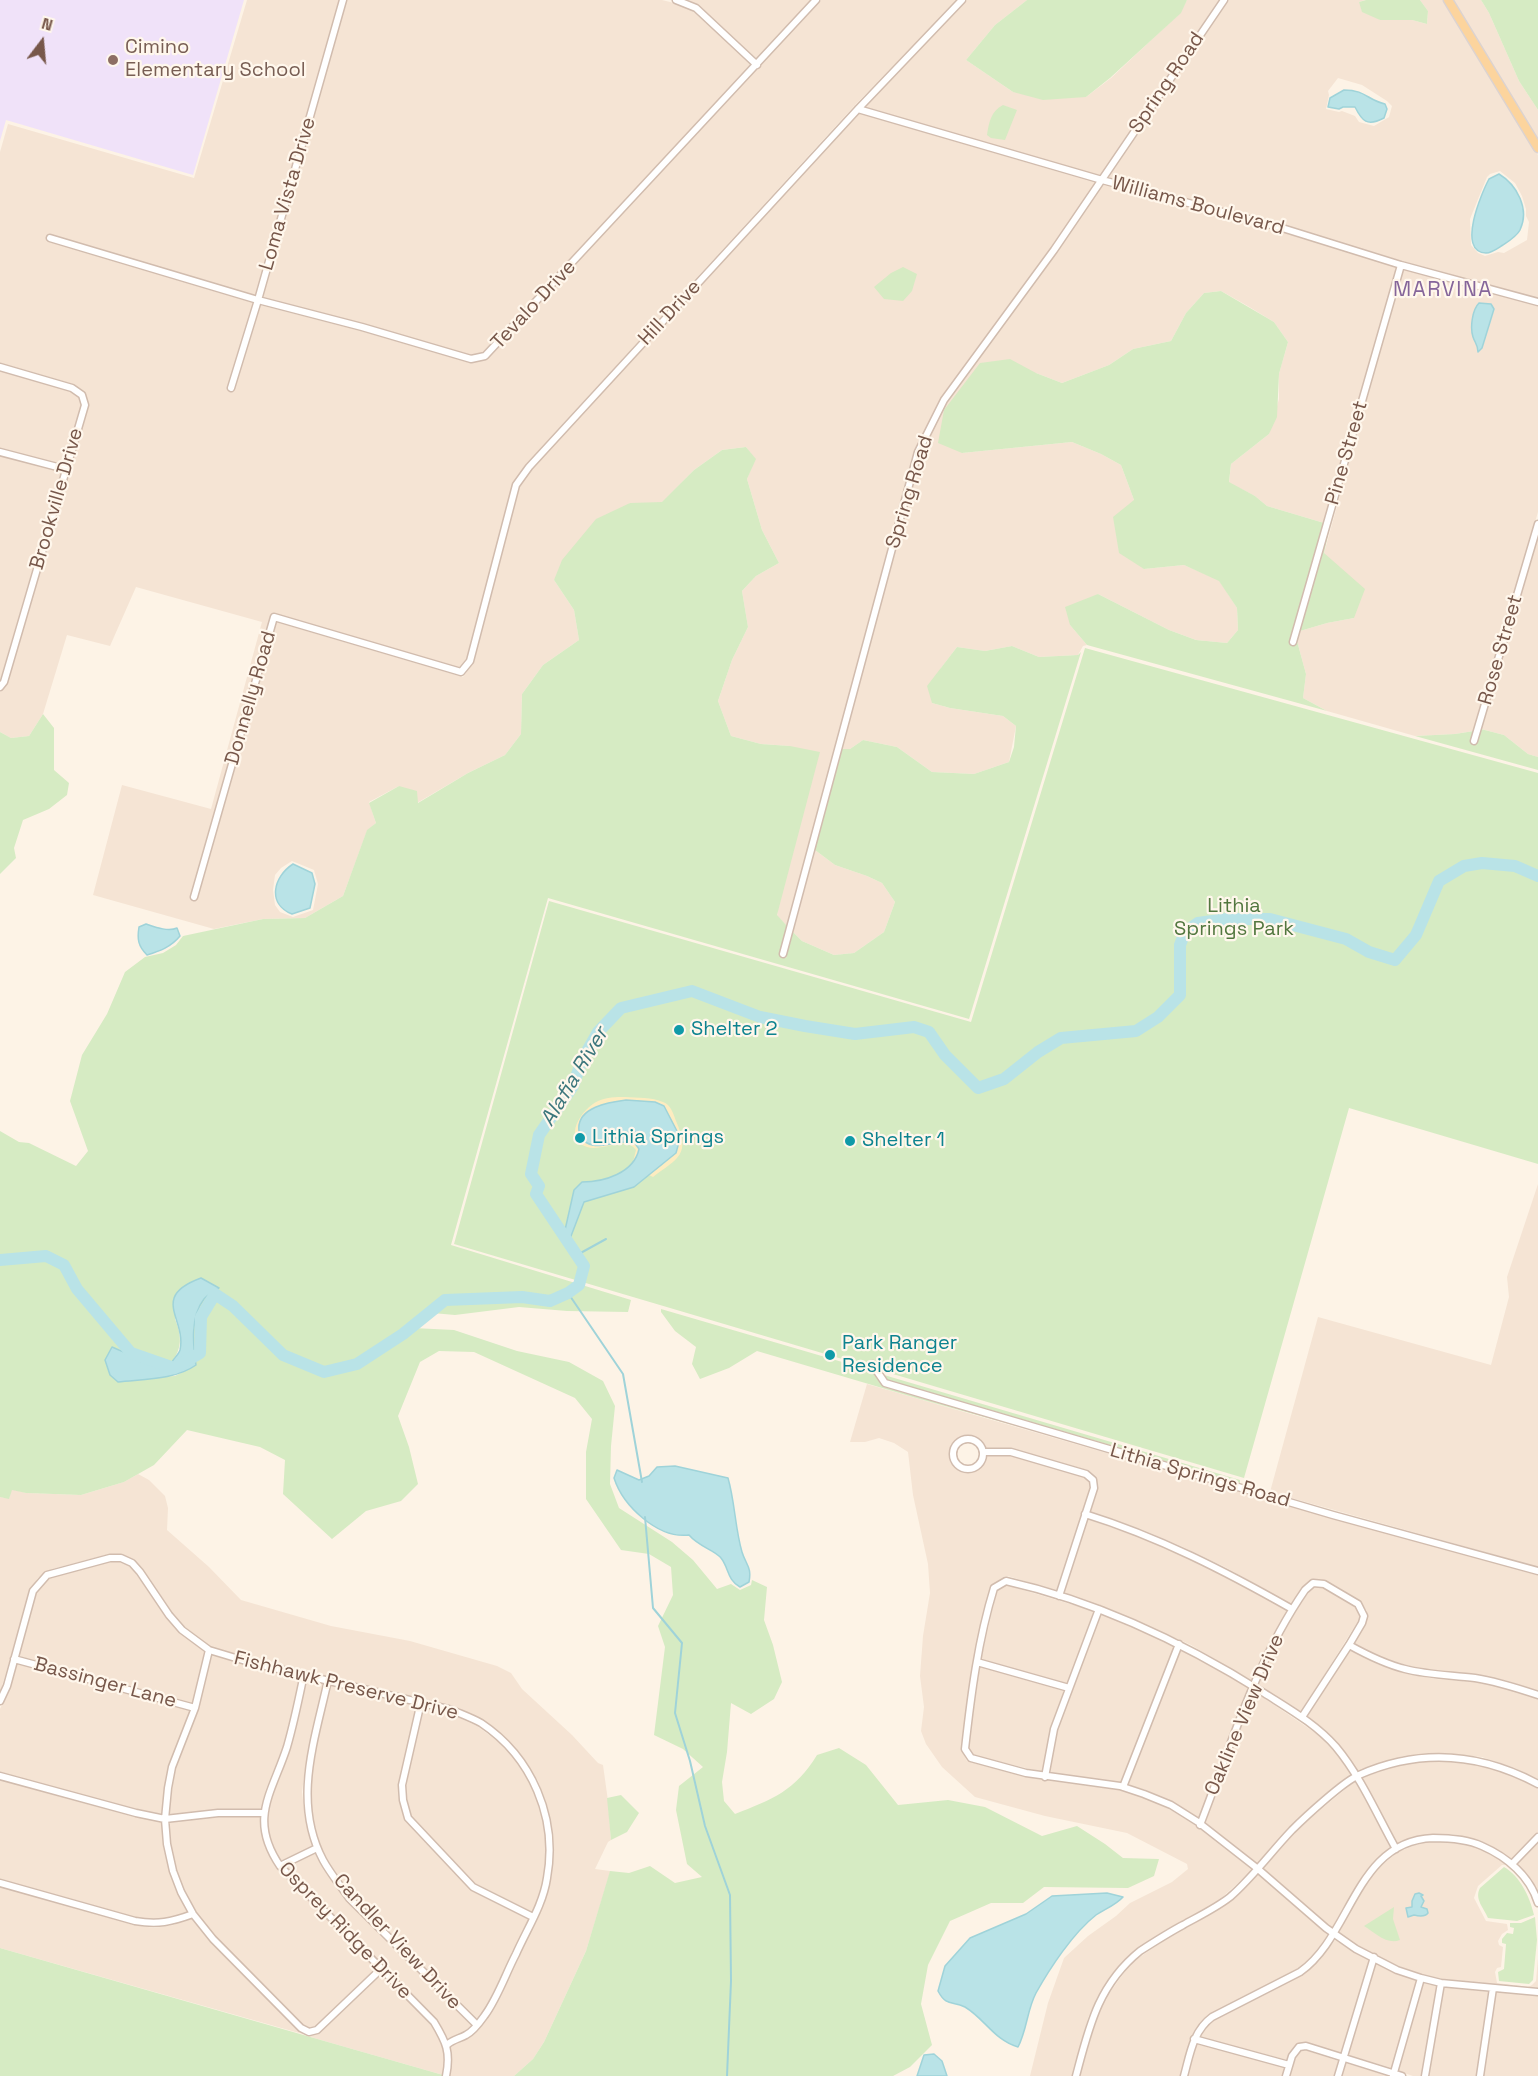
<!DOCTYPE html>
<style>
body{margin:0}
#map{position:relative;width:1538px;height:2076px;overflow:hidden;background:#fdf3e6;font-family:"Space Grotesk",sans-serif}
canvas{display:block}
.north{position:absolute;left:12px;top:12px;width:60px;height:60px;-webkit-text-stroke:4px #fff7ec;paint-order:stroke;rotate:16deg;font-size:16px;font-weight:700;line-height:24px;text-align:center;color:#77574a}
.north::after{content:'';display:block;margin:auto;width:21px;height:27px;background:#77574a;clip-path:polygon(50% 0,100% 100%,50% 72%,0 100%)}
</style>
<div id="map">
<canvas width="1538" height="2076"></canvas>
<div class="north">N</div>
</div>
<script>
const context = document.querySelector('canvas').getContext('2d');
context.lineJoin = 'round';
function fillPath(path, color) { context.fillStyle = color; context.fill(path, 'evenodd'); }
function strokePath(path, color, width, dash) { context.strokeStyle = color; context.lineWidth = width; context.lineCap = dash ? 'butt' : 'round'; context.setLineDash(dash || []); context.stroke(path); }
function label(font, color, halo, rows, align = 'center') {
  context.font = font + ' "Space Grotesk",sans-serif'; context.lineWidth = 4.5; context.setLineDash([]); context.textBaseline = 'middle'; context.strokeStyle = halo; context.fillStyle = color; for (const [text, x, y, turn = 0] of rows) {
    context.save(); context.translate(x, y); context.rotate((+turn || 0) * Math.PI / 180); context.textAlign = isNaN(turn) ? turn : align; if (halo) context.strokeText(text, 0, 0); context.fillText(text, 0, 0); context.restore();
  }
}
const residential = new Path2D(`
 M247 0H340L256 296 48 234 46 241 254 303 227 390 233 392 260 305 361 331 470 363 487 359 821 0H957L856 104 526 464 513 484 467 659 460 668 276 614 271 617 190 899 196 901 276 622 463 677 474 662 519 487 532 469 859 113 1096 183 1009 307 941 398 916 450 787 926 777 916 790 746 761 744 731 736 718 701 732 660 748 627 742 591 756 576 779 563 762 530 747 479 755 459 746 447 722 450 694 470 662 503H630L554 580 574 610 579 640 543 665 522 694 521 734 505 755 468 773 417 803 399 786 369 802 376 823 367 831 343 896 305 918 263 919 214 929 93 895 122 785 211 809 262 622 136 587 110 646 67 635 43 714 29 736 11 738 0 732V692L7 683 88 404 84 392 73 384 0 363V152L8 124 194 178ZM292 861 314 870 318 884 313 910 293 917 280 912 275 905 273 890 275 875 281 868Z
 M347 0H662L682 5 694 12 752 65 494 343 484 353 471 355 363 324 262 297Z
 M687 0H811L757 59 698 6Z
 M967 0H1027L995 25 966 60 1013 92 1086 97 1111 78 1180 13 1187 0H1219L1101 176 864 107Z
 M1228 0H1365L1359 2 1380 20H1412L1427 24 1428 11 1420 0H1444L1538 155V298L1402 261 1280 224 1108 178ZM1338 78 1362 85 1387 101 1392 106 1389 117 1374 126 1359 122 1355 116 1342 111 1339 112 1326 109 1329 95 1328 91ZM1500 171 1515 183 1522 196 1526 209V216L1529 222 1527 240 1504 253 1498 252 1485 256 1478 253 1471 245 1470 219 1487 177 1490 174Z
 M1452 0H1481L1489 13 1519 81 1538 110V141Z
 M1103 185 1278 231 1397 267 1324 523 1267 506 1255 496 1229 483 1231 464 1269 434 1279 399V374L1288 342 1274 322 1246 305 1221 291 1204 293 1186 313 1171 341 1133 349 1109 365 1062 383 1036 373 962 453 1072 442 1101 454 1121 465 1134 500 1144 569 1184 565 1219 580 1237 608 1238 630 1227 643 1196 640 1169 630 1098 594 1070 625 1087 645 1083 646 1078 655 1039 657 1012 646 985 651 957 647 941 668 932 703 950 708 1003 716 1016 726 1009 762 974 774 932 772 897 747 863 740 850 749H842L922 453 947 402 1014 311Z
 M1403 269 1538 306V512L1474 731 1455 734 1415 736 1327 711 1303 698 1306 674 1297 641 1300 631 1327 623 1354 618 1324 553ZM1491 304 1494 310 1482 348 1478 351V344L1472 335 1474 329Z
 M0 371 71 391 79 397 82 405 63 465 0 448Z
 M0 455 61 472 0 681Z
 M1538 536V757L1528 754 1504 735 1481 729Z
 M815 850 835 865 867 876 882 883 895 902 884 932 854 953 834 955 802 941 793 932Z
 M1538 1184V1567L1270 1492 1318 1317 1491 1365 1509 1297 1507 1277Z
 M867 1384 1332 1518 1538 1575V1691L1508 1681 1476 1674 1420 1669 1380 1657 1354 1644 1365 1625 1367 1611 1360 1601 1333 1584 1319 1579 1309 1582 1291 1604 1225 1567 1183 1547 1141 1529 1090 1512 1097 1487 1096 1477 1087 1470 1012 1449 986 1448 981 1440 971 1435 962 1436 956 1439 951 1447 950 1459 956 1468 963 1472 970 1473 978 1469 984 1463 987 1456H1011L1084 1477 1090 1482 1091 1488 1057 1591 1008 1576 1004 1577 991 1587 973 1664 967 1701 961 1749 967 1761 1025 1777 1119 1790 1143 1797 1169 1809 1196 1826 1252 1870 1216 1903 1165 1931 1127 1957 1097 1998 1088 2018 1073 2076H1030L1048 2003 1064 1958 1088 1936 1116 1916 1130 1903 1172 1882 1188 1869 1187 1864 1127 1833 1045 1816 975 1797 942 1767 926 1744 921 1731 924 1707 920 1676 923 1636 930 1593 928 1564 913 1495 908 1452 894 1443 879 1438 865 1442H850Z
 M138 1474 149 1480 165 1496 168 1508 167 1530 209 1567 241 1600 331 1626 410 1641 497 1666 511 1673 522 1689 572 1735 598 1763 603 1765 608 1801 611 1840 608 1842 595 1869 610 1871V1873L586 1951 544 2042 533 2059 514 2076H450L452 2062 450 2046 470 2037 489 2015 544 1903 551 1878 553 1852 552 1828 547 1805 538 1781 518 1752 501 1734 481 1719 453 1707 426 1699 250 1659 211 1647 185 1627 172 1612 143 1569 134 1560 122 1555 110 1554 52 1569 38 1578 30 1590 0 1693V1497L9 1498 11 1489 27 1493 81 1495 124 1482Z
 M1087 1519 1139 1537 1180 1554 1222 1574 1288 1611 1270 1642 1252 1681 1191 1645 1110 1609 1063 1593Z
 M110 1562H120L130 1566 180 1633 205 1652 193 1703 19 1656 36 1593 43 1582 53 1576Z
 M1006 1585 1094 1611 1067 1684 981 1659 997 1590Z
 M1319 1586 1330 1591 1356 1607 1360 1618 1301 1712 1258 1685 1276 1646 1295 1611 1312 1588Z
 M1101 1613 1175 1646 1122 1783 1049 1773 1058 1729Z
 M1181 1648 1208 1662 1249 1688 1199 1819 1172 1802 1146 1790 1128 1785Z
 M1350 1650 1377 1664 1404 1673 1436 1679 1475 1682 1506 1688 1538 1699V1780L1515 1768 1482 1757 1443 1753 1403 1756 1358 1771 1338 1744 1325 1730 1307 1716Z
 M212 1655 248 1666 300 1677 290 1722 283 1747 266 1789 261 1809H218L169 1815 175 1767 197 1712Z
 M17 1663 191 1711 169 1765 162 1814 137 1810 0 1772V1709L10 1688Z
 M980 1667 1064 1691 1051 1728 1042 1772 973 1755 968 1748Z
 M306 1678 324 1683 305 1769 302 1792 305 1817 313 1846 281 1861 275 1851 271 1841 267 1825V1813L272 1792 289 1749Z
 M330 1684 417 1705 399 1784 400 1801 405 1819 417 1834 470 1889 529 1919 484 2011 477 2020 352 1895 334 1872 320 1846 312 1815 309 1792 311 1770Z
 M1255 1692 1320 1736 1341 1759 1352 1775 1291 1826 1257 1864 1204 1823Z
 M424 1706 451 1714 477 1726 496 1740 513 1757 532 1785 541 1807 545 1830 546 1852 544 1877 538 1900 532 1912 475 1883 411 1816 406 1799V1785Z
 M1443 1761 1480 1765 1512 1774 1538 1788V1832L1512 1859 1481 1841 1453 1834 1423 1835 1398 1844 1362 1778 1404 1763Z
 M0 1780 135 1817 162 1822 163 1846 170 1872 187 1912 173 1917 154 1920 135 1917 0 1879Z
 M1355 1781 1392 1848 1377 1860 1359 1881 1333 1929 1263 1869 1295 1831Z
 M218 1817H260V1827L265 1843 269 1855 278 1870 376 1969 316 2026 309 2028 303 2025 216 1937 196 1912 184 1890 176 1870 170 1844 169 1822Z
 M1451 1841 1478 1848 1501 1860 1512 1869 1507 1865H1502L1478 1886 1474 1898 1486 1921 1507 1924 1508 1930 1502 1934 1498 1941 1499 1945 1503 1947 1501 1967 1497 1968 1495 1972 1497 1983 1528 1987 1532 1985 1536 1981 1538 1958V1988L1442 1979 1422 1975 1399 1966 1357 1946 1339 1933 1364 1885 1381 1866 1398 1852 1423 1842Z
 M1538 1842V1893L1517 1864Z
 M316 1853 329 1876 347 1901 472 2026 466 2031 448 2039 436 2019 286 1867Z
 M1258 1874 1330 1936 1310 1960 1298 1969 1205 2018 1192 2035 1180 2076H1080L1094 2020 1103 2002 1131 1963 1168 1938 1219 1909 1233 1899Z
 M0 1887 134 1925 154 1928 174 1925 191 1918 211 1942 299 2031 306 2035 0 1948Z
 M1335 1940 1354 1952 1370 1959 1341 2054 1307 2043H1299L1289 2054 1287 2060 1199 2037 1206 2027 1214 2020 1308 1971 1320 1960Z
 M1376 1962 1396 1973 1417 1981 1392 2068 1348 2055Z
 M381 1974 431 2025 439 2038 443 2047 445 2061 443 2075 307 2036 319 2033Z
 M1423 1983 1437 1986 1421 2076H1413L1398 2071Z
 M1444 1987 1490 1992 1476 2076H1428Z
 M1496 1992 1538 1996V2076H1483Z
 M1196 2044 1285 2067 1282 2076H1187Z
 M1301 2050H1305L1339 2061 1334 2076H1289L1295 2058Z
 M1345 2063 1389 2076H1341Z`);
const education = new Path2D(`
 M0 0H244L193 175 6 120 0 141Z`);
const green = new Path2D(`
 M1027 0H1187L1181 13 1110 78 1086 97 1043 100 1013 92 966 60 995 25Z
 M1366 0H1420L1428 11 1427 24 1412 20H1380L1362 12 1359 2Z
 M1481 0H1538V110L1519 81 1489 13Z
 M1003 105 1017 110 1005 140 991 138 987 135C989 122 991 111 1003 105Z
 M903 267 917 274 912 291 903 301 884 299 874 287 891 273Z
 M1221 291 1274 322 1288 342 1279 374 1277 417 1269 434 1231 464 1229 482 1255 496 1267 506 1324 523 1289 644 1295 646 1297 641 1306 674 1303 698 1327 711 1087 645 1070 625 1065 607 1098 594 1169 630 1196 640 1227 643 1238 630 1237 608 1219 581 1184 565 1144 569 1119 553 1113 517 1134 500 1121 465 1101 454 1072 442 962 453 938 443 944 410 980 363 1010 359 1036 373 1062 383 1109 365 1133 349 1171 341 1186 313 1204 293Z
 M746 447 756 459 747 479 762 530 779 563 756 576 742 591 748 627 732 660 718 701 731 736 761 744 790 746 820 752 777 915 787 926 780 957 786 958 793 932 802 941 834 955 854 953 884 932 895 902 882 883 867 876 835 865 815 850 842 749H850L863 740 897 747 932 772 974 774 1009 762 1014 747 1016 726 1003 716 950 708 932 703 927 686 957 647 985 651 1012 646 1039 657 1078 655 1081 652 969 1019 548 898 451 1245 631 1300 628 1312 567 1311 519 1307 455 1315 421 1312 413 1328 454 1330 517 1351 569 1362 603 1381 615 1406 611 1446 610 1484 619 1508 672 1542 693 1560 717 1589 731 1584 740 1590 751 1585 752 1580 767 1587 764 1620 773 1645 782 1682 774 1699 751 1714 731 1703 727 1752 722 1782 724 1801 735 1814C773 1799 795 1791 817 1755L839 1748 866 1765 898 1805 948 1800 985 1807 1042 1836 1077 1826 1105 1844 1123 1858 1159 1859 1154 1876 1128 1888 1044 1887 1023 1903H991L950 1921 928 1965 921 2004 932 2045 910 2067 893 2076H514L533 2059 544 2042 586 1951 610 1871 629 1873 650 1866 675 1883 702 1877 687 1864 676 1810 679 1786 703 1767 683 1749 654 1735 665 1647 658 1626 673 1595 671 1567 649 1554 621 1550 586 1499V1452L592 1419 575 1398 474 1352 439 1351 420 1362 398 1416 409 1447 418 1484 401 1501 366 1511 332 1539 283 1494 285 1460 260 1447 187 1430 154 1465 124 1482 81 1495 26 1493 12 1490 9 1499 0 1497V1131L19 1142 29 1143 76 1166 88 1151 70 1101 82 1055 107 1014 125 972 145 957 163 953 176 945 183 936 263 919 305 918 343 896 367 830 376 823 369 803 399 786 417 791 418 803 468 773 505 755 521 734 522 694 543 665 579 640 574 610 554 580 562 560 596 519 630 503 662 502 694 470 722 450ZM201 1278 219 1288C214 1292 207 1295 204 1299 190 1317 194 1345 196 1365L175 1376 155 1377 112 1347 151 1361 172 1362C182 1348 182 1336 175 1319Z
 M1330 526 1324 553 1365 589 1354 618 1327 623 1300 631Z
 M1085 648 1538 773V1164L1349 1108 1244 1478 454 1244 549 901 971 1022Z
 M43 714 54 728V770L69 783 67 795 49 809 23 820 14 848 16 858 0 874V732L11 738 29 736Z
 M1481 729 1504 735 1528 754 1538 757V770L1415 736 1455 734 1474 731 1470 743 1476 745Z
 M661 1309 873 1371 884 1387 1056 1437 916 1398 757 1351 729 1368 700 1379 692 1364 696 1347 675 1331 661 1312Z
 M884 1375 1240 1480V1483L888 1380Z
 M621 1795 639 1813 627 1832 611 1840 607 1798Z
 M1504 1867C1520 1876 1530 1897 1534 1915L1517 1921 1488 1918C1484 1908 1474 1899 1480 1888Z
 M1394 1907 1393 1919 1400 1940C1387 1945 1375 1933 1364 1926Z
 M1535 1917 1537 1940 1533 1980 1529 1984 1499 1981 1498 1972 1504 1969 1506 1944 1502 1943V1939L1507 1933 1513 1934 1514 1928 1510 1927V1923H1521Z
 M0 1948 443 2075V2076H0Z`);
const sand = new Path2D(`
 M625 1097C637 1098 652 1097 663 1102 671 1105 673 1113 676 1121 691 1155 678 1158 653 1177L649 1175 662 1165 678 1133 664 1106 596 1145 634 1142 639 1149 637 1159 633 1162 636 1150C626 1135 602 1152 587 1147 562 1139 581 1109 598 1101 607 1097 616 1097 625 1097Z`);
const water = new Path2D(`
 M1344 90C1366 90 1367 100 1385 104L1387 109 1384 118C1367 127 1362 121 1355 107H1343L1339 109 1328 107 1330 98Z
 M1499 174C1517 185 1530 209 1520 230 1517 236 1509 241 1503 245 1498 248 1492 253 1486 253 1456 252 1482 192 1489 179Z
 M1479 303 1491 304 1494 309 1482 348 1478 352C1478 345 1475 343 1473 337 1470 328 1472 310 1479 303Z
 M293 864 312 873 315 884 310 908 292 914C267 904 273 877 293 864Z
 M146 924C155 927 168 932 177 928L180 936C171 947 160 951 147 955 138 946 137 939 139 927Z
 M626 1100 655 1102 664 1106 678 1133 679 1142 676 1153 634 1187 584 1202 568 1244 563 1239 574 1190 582 1182C604 1182 634 1173 639 1149L634 1142C620 1140 600 1150 587 1143 583 1141 580 1136 579 1131 576 1107 610 1102 626 1100Z
 M201 1278 219 1288C214 1292 207 1295 204 1299 190 1317 193 1345 196 1365 175 1380 144 1379 118 1382L110 1375 105 1360 112 1347C132 1356 150 1362 172 1362 174 1358 179 1354 180 1350 187 1319 149 1297 201 1278Z
 M675 1466 728 1478C735 1502 735 1528 742 1552 746 1565 752 1567 749 1582L740 1587C727 1580 729 1568 721 1558 715 1550 699 1547 689 1535 658 1539 623 1506 614 1478L617 1470 639 1480 649 1476 657 1467Z
 M1107 1893 1123 1897C1116 1905 1105 1909 1096 1915 1073 1933 1050 1968 1036 1993 1027 2010 1027 2030 1018 2047 994 2040 985 2019 965 2007 953 2000 947 2008 938 1991L945 1966 970 1938 1026 1914 1052 1896Z
 M1419 1893 1423 1895 1421 1896 1424 1901 1421 1907 1427 1909 1428 1913C1425 1917 1418 1916 1414 1915L1408 1917 1406 1908 1412 1907V1901L1415 1894Z
 M934 2054 942 2061 947 2076H917L924 2055Z`);
const stream = new Path2D(`
 M577 1255 606 1239
 M568 1293 623 1374 642 1482
 M645 1517 653 1608 682 1643 675 1713 690 1761 705 1826 730 1895 731 1981 727 2076`);
const river = new Path2D(`
 M0 1260 46 1256 64 1265 77 1289 131 1353 174 1368 200 1353 201 1317 215 1294 233 1306 283 1355 324 1372 357 1364 403 1334 445 1300 522 1297 550 1301 568 1293 579 1285 584 1266 536 1194 539 1186 531 1174 539 1135 573 1086 582 1060 598 1032 621 1008 692 991 760 1017 805 1026 855 1034 914 1027 929 1032 945 1055 978 1088 1004 1079 1038 1052 1061 1038 1136 1031 1158 1017 1180 995V945L1185 932 1198 923 1227 919H1270L1346 939 1369 952 1395 960 1416 935 1439 881 1464 866 1482 863 1515 866 1538 876`);
const minor = new Path2D(`
 M676 0 696 8 757 65
 M858 109 1102 180 1279 227 1401 265 1538 302
 M50 238 258 300 362 327 471 359 485 356 816 0
 M0 367 72 388 82 395 85 405 4 682 0 687
 M231 388 258 300 343 0
 M0 452 65 469
 M1293 642 1401 265
 M1474 741 1538 524
 M194 897 274 617 461 672 470 661 516 485 529 467 858 109 962 0
 M783 954 918 452 944 400 1054 250 1224 0
 M872 1364 885 1383 1333 1515 1538 1571
 M953 1454a15 15 0 1 1 30 0a15 15 0 1 1-30 0Z
 M983 1452H1011L1086 1474 1093 1480 1094 1488 1059 1596
 M1085 1514C1159 1537 1225 1571 1292 1609
 M1349 1645C1367 1655 1385 1664 1405 1669 1428 1675 1451 1675 1475 1678 1496 1681 1517 1688 1538 1695
 M209 1650 195 1708 172 1767 168 1788 165 1819 167 1844 173 1871 181 1892 193 1914 213 1939 301 2028 309 2032 317 2030 381 1969
 M14 1659 195 1708
 M977 1662 1069 1688
 M304 1674C299 1698 294 1723 287 1747 272 1793 248 1819 280 1866L434 2022C446 2042 451 2052 446 2076
 M328 1680C315 1740 292 1801 323 1860 330 1873 340 1885 349 1898L477 2025
 M0 1701 7 1686 33 1591 47 1575 110 1558H121L132 1563 140 1572 169 1615 182 1630 209 1650 249 1662 452 1710C461 1714 472 1718 481 1723 532 1757 558 1818 547 1878 543 1905 527 1929 516 1954 506 1973 498 1997 485 2015 480 2022 474 2031 466 2035 459 2039 453 2039 447 2045
 M421 1702 402 1785 403 1800 408 1818 473 1887 533 1917
 M0 1776 136 1813 165 1819 218 1813H264
 M1045 1777 1054 1729 1099 1609
 M1123 1787 1179 1644
 M1200 1825C1231 1745 1256 1661 1305 1590L1313 1583 1324 1584 1358 1604 1364 1616 1362 1623 1349 1645 1302 1717
 M1396 1849C1377 1815 1361 1777 1336 1747 1316 1724 1289 1709 1264 1693 1183 1642 1099 1602 1006 1581L994 1588C978 1640 971 1695 965 1749L971 1758 1026 1773 1120 1786 1144 1794 1171 1805 1198 1822 1258 1869 1326 1928 1356 1949 1397 1970 1421 1978 1441 1983 1538 1992
 M1512 1864 1538 1837
 M280 1866 317 1848
 M0 1883 135 1921C158 1925 171 1922 193 1914
 M1194 2039 1289 2065
 M1076 2076C1089 2027 1098 1985 1140 1951 1154 1942 1168 1933 1183 1925 1199 1916 1216 1908 1230 1897 1253 1877 1271 1852 1292 1830 1304 1818 1344 1781 1359 1775 1420 1748 1480 1753 1538 1784
 M1184 2076C1190 2054 1193 2031 1212 2017L1300 1972C1352 1936 1355 1841 1433 1838 1449 1838 1467 1839 1482 1846 1507 1857 1530 1876 1538 1903
 M1286 2076 1292 2056 1299 2047 1306 2046 1402 2076
 M1338 2076 1374 1957
 M1393 2076 1421 1978
 M1425 2076 1441 1983
 M1480 2076 1493 1988`);
const major = new Path2D(`
 M1448 0 1538 148`);
const markers = [
 [113,60,6,"#8d6e63"],
 [679,1030,6,"#0f9aa8"],
 [580,1138,6,"#0f9aa8"],
 [850,1141,6,"#0f9aa8"],
 [830,1355,6,"#0f9aa8"]
];
const educationNames = [
 ["Cimino",125,48],
 ["Elementary School",125,71]
];
const streetNames = [
 ["Spring Road",1167,83,-56],
 ["Loma Vista Drive",288,194,-74],
 ["Williams Boulevard",1198,206,15],
 ["Tevalo Drive",534,305,-47],
 ["Hill Drive",670,313,-47],
 ["Pine Street",1347,453,-74],
 ["Spring Road",910,492,-73],
 ["Brookville Drive",57,499,-74],
 ["Rose Street",1501,650,-74],
 ["Donnelly Road",251,698,-74],
 ["Lithia Springs Road",1200,1476,16],
 ["Bassinger Lane",105,1683,15],
 ["Fishhawk Preserve Drive",346,1686,14],
 ["Oakline View Drive",1245,1715,-67],
 ["Osprey Ridge Drive",345,1931,46],
 ["Candler View Drive",397,1942,47]
];
const parkNames = [
 ["Lithia",1234,907],
 ["Springs Park",1234,930]
];
const cultureNames = [
 ["Shelter 2",691,1030],
 ["Lithia Springs",592,1138],
 ["Shelter 1",862,1141],
 ["Park Ranger",842,1344],
 ["Residence",842,1367]
];
const neighbourhoodNames = [
 ["MARVINA",1443,290]
];
const waterNames = [
 ["Alafia River",575,1077,-59]
];
fillPath(residential, '#f5e4d4');
fillPath(education, '#f0e2f9');
fillPath(green, '#d6ebc3');
fillPath(sand, '#fdecc0');
fillPath(water, '#b9e3e7');
strokePath(water, '#9fd3d9', 1.5);
strokePath(stream, '#9fd3d9', 2);
strokePath(river, '#b9e3e7', 12);
strokePath(minor, '#d1bcae', 9);
strokePath(major, '#dcd3d0', 11);
strokePath(minor, '#fff', 6);
strokePath(major, '#fcd49d', 8);
for (const [x, y, r, color] of markers) { const dot = new Path2D(); dot.arc(x, y, r, 0, 2 * Math.PI); context.fillStyle = color; context.fill(dot); strokePath(dot, '#fff7ec', 2); }
label('20px', '#785e54', '#fff7ec', educationNames, 'left');
label('20px', '#77574a', '#fff7ec', streetNames);
label('20px', '#52773f', '#fff7ec', parkNames);
label('20px', '#0d838f', '#fff7ec', cultureNames, 'left');
context.letterSpacing = '1.5px';
label('21px', '#85659a', '#fff7ec', neighbourhoodNames);
context.letterSpacing = '0px';
label('italic 21px', '#3c767c', '#fff7ec', waterNames);
</script>
